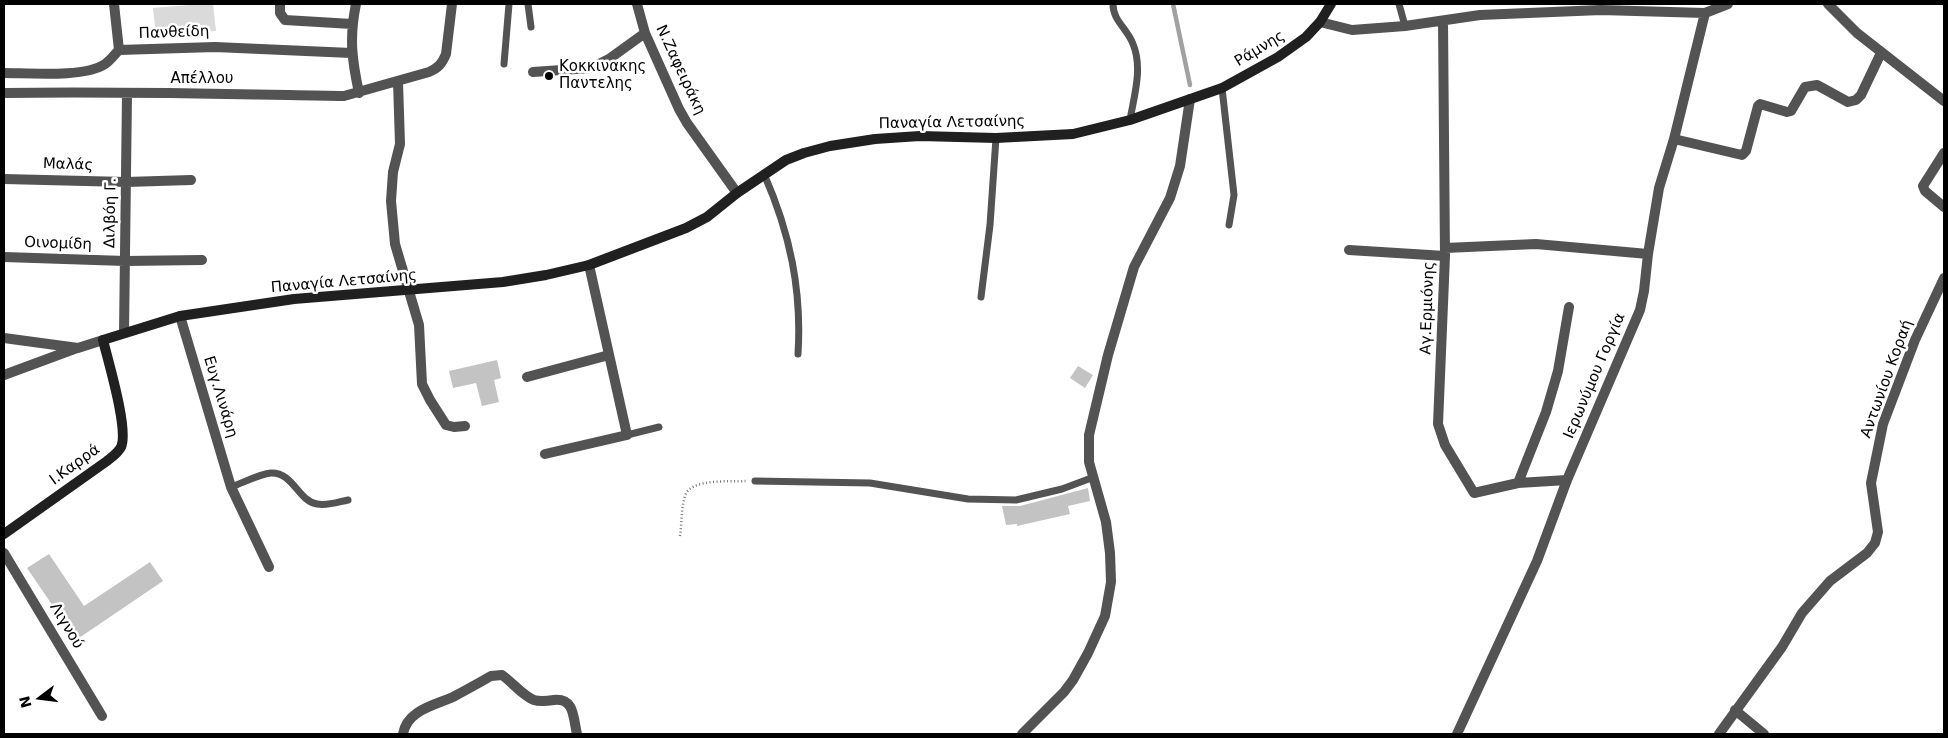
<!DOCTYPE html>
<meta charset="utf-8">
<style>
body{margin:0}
#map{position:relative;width:1948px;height:738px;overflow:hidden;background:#fff;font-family:"DejaVu Sans",sans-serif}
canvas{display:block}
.frame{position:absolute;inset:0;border:5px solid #000;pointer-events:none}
.north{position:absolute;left:15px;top:673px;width:50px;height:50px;-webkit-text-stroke:4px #fff;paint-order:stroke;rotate:255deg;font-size:14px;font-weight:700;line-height:20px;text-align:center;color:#000}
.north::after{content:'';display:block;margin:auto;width:18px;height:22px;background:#000;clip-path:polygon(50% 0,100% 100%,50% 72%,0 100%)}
</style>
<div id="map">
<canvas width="1948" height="738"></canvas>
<div class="frame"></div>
<div class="north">N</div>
</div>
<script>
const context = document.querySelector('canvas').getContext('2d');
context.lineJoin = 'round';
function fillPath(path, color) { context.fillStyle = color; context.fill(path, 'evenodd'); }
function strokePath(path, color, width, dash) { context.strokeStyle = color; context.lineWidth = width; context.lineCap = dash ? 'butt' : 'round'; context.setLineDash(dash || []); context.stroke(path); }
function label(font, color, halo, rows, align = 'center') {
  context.font = font + ' "DejaVu Sans",sans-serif'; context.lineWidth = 5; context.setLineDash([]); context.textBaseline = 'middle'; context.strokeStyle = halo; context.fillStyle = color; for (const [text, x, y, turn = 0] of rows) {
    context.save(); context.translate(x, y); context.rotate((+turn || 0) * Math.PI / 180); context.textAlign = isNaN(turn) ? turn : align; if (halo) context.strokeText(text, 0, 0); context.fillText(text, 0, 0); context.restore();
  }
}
const green = new Path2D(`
 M202 4H213L216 31 156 36 153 8Z`);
const stream = new Path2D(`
 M1173 4 1190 85`);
const building = new Path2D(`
 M497 360 501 378 494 380 499 402 482 406 476 383 453 388 449 371Z
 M1078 366 1093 375 1085 388 1070 378Z
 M1088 488 1090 501 1068 506 1070 514 1017 526V524L1006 525 1002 506H1020Z
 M49 554 84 606 150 562 163 581 76 640 27 568Z`);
const path = new Path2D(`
 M680 536C682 523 681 509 685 496 690 478 730 482 746 481`);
const service = new Path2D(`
 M528 4 531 27
 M1113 4C1113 21 1127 28 1133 44 1143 68 1134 96 1130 120
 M1399 4 1405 26
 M504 64 509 4
 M1222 88 1234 195 1229 225
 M764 174C790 233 802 290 798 354
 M981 297 990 225 996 138
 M627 435 659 427
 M755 481 870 483 968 499 1016 500 1062 489 1094 477
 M231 487C243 483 259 474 271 473 293 472 298 501 317 504 328 506 338 502 348 500`);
const minor = new Path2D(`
 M114 4 119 50
 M280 4V13L285 20 352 24
 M356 4C349 38 352 60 359 93
 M637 4 645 33 679 109 687 123 737 193
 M1828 4 1857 33 1944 101
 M1443 21 1445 256 1438 424 1445 445 1474 493 1518 483 1567 480
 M1320 22 1352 30 1405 26 1480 15 1601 10 1705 13 1728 4
 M533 72 591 68 609 59 645 33
 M4 73C28 73 85 78 105 64 110 61 114 55 119 50L215 47 351 53
 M398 82 400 144 393 172 391 201 395 244 419 325 422 384 430 400 446 425 454 427 465 426
 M4 93C117 91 231 94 344 96L429 72C438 68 442 64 446 54L452 4
 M1674 139 1742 155 1746 151 1758 106 1760 104 1787 112 1791 111 1805 87 1817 85 1848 102 1856 100 1861 95 1881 53
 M1944 153 1923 186 1925 191 1944 207
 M4 179 126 182 191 180
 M1445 248 1536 244 1648 254
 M1349 250 1445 256
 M4 257 125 261 202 260
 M180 316 231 487 269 567
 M124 333 127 94
 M4 338 78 348 103 340
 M4 375 77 348
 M527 377 609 355
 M545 454 627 435 589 265
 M1518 483 1546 412 1558 371 1569 307
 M4 553 102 716
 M1735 710 1764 734
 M403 734C407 710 435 705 453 697 466 690 479 683 491 676L502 675C512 682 523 696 534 700 540 702 547 701 554 700 575 698 573 718 577 734
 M1022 734 1064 692 1073 680 1088 653 1105 616 1111 582 1110 553 1106 522 1089 462V435L1108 355 1134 267 1170 198 1180 166 1190 99
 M1457 734 1537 561 1567 480 1640 310 1644 291 1648 254 1659 188 1674 139 1705 13
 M1719 734 1782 647 1802 613 1830 581 1867 553 1875 543 1878 532 1871 483 1883 424 1915 340 1944 278`);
const secondary = new Path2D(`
 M4 534 107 461C112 457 118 453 121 447 129 430 108 361 103 340L180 316 294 299 503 282 546 275 589 265 686 228 707 217 737 193 786 160 804 153 830 146 875 139 920 136 996 138 1073 134 1130 120 1222 88 1278 57 1306 37 1320 22 1331 4`);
const markers = [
 [549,76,5,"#000"]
];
const streetNames = [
 ["Πανθείδη",174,33,-2],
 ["Ράμνης",1260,49,-31],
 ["Ν.Ζαφειράκη",680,70,65],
 ["Απέλλου",202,79],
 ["Παναγία Λετσαίνης",952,123,-1],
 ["Μαλάς",68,165,2],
 ["Διλβόη Γ.",111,213,-89],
 ["Οινομίδη",58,244,2],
 ["Παναγία Λετσαίνης",344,282,-5],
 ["Αγ.Ερμιόνης",1428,308,-88],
 ["Ιερωνύμου Γοργία",1595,376,-67],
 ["Αντωνίου Κοραή",1887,379,-70],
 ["Ευγ.Λινάρη",220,397,73],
 ["Ι.Καρρά",75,465,-36],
 ["Λιγνού",66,626,59]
];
const poiNames = [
 ["Κοκκινακης",559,67],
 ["Παντελης",559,84]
];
fillPath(green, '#dadada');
strokePath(stream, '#a1a1a1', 4.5);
fillPath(building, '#c3c3c3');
strokePath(path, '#757575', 2.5, [1, 2.5]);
strokePath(service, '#535353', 7);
strokePath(minor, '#535353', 10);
strokePath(secondary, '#202020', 10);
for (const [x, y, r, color] of markers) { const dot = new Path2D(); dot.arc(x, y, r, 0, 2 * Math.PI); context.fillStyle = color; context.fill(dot); strokePath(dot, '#fff', 2); }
label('15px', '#000', '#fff', streetNames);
label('15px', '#000', '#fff', poiNames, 'left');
</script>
